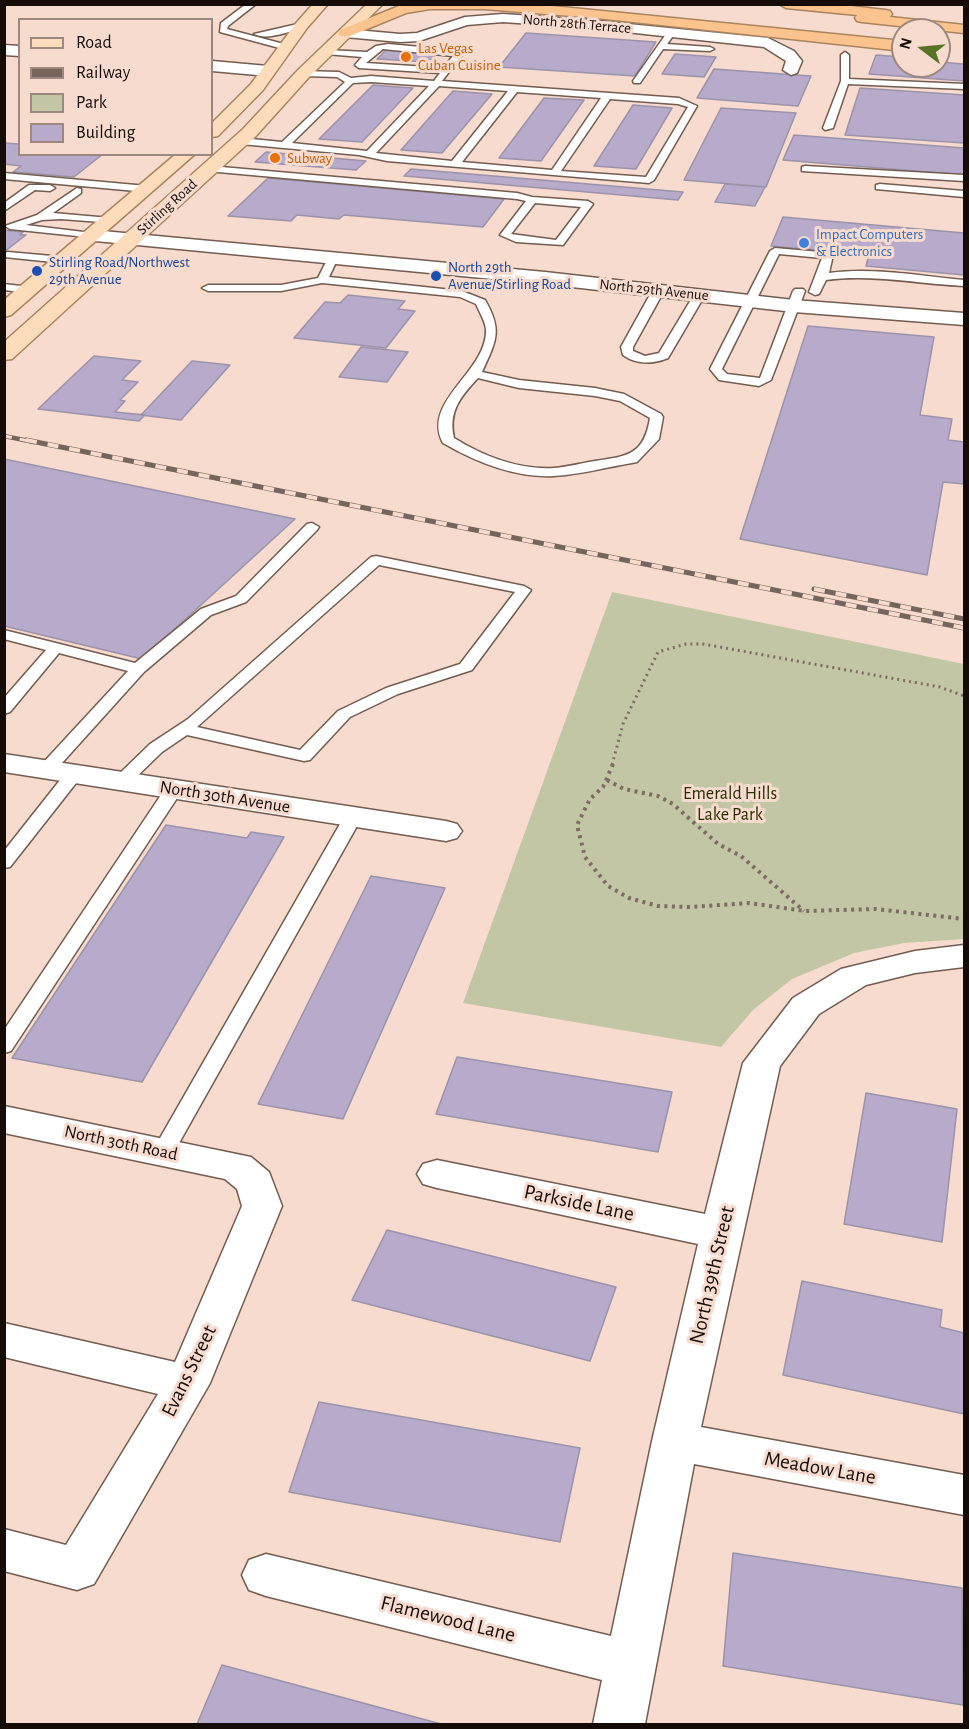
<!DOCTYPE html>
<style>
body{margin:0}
#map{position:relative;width:969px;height:1729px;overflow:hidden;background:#f6dbce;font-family:"Alegreya Sans",sans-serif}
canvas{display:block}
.frame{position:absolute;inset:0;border:6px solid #150c08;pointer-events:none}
.legend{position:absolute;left:18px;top:18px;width:195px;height:138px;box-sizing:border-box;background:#f6dbce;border:2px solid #9c887f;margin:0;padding:8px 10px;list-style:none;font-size:18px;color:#150c08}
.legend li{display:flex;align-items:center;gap:12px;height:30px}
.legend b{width:30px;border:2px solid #9c887f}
.north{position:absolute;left:891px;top:18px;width:60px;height:60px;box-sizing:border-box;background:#f6dbce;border:2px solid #9c887f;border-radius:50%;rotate:286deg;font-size:16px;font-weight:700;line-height:24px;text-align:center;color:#150c08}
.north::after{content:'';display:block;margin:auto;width:21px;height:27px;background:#577326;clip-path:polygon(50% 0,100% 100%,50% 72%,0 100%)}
</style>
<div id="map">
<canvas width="969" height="1729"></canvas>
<div class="frame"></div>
<ul class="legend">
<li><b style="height:8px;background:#fddcbb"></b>Road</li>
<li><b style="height:8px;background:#76655d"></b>Railway</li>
<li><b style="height:16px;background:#c3c6a5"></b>Park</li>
<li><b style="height:16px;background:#b7aaca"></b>Building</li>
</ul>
<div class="north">N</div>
</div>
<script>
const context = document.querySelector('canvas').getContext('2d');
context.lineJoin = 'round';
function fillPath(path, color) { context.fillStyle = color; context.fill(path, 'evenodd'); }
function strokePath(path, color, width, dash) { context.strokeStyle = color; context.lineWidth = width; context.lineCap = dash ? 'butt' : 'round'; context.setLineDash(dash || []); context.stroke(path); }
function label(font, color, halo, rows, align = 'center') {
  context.font = font + ' "Alegreya Sans",sans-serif'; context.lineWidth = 6; context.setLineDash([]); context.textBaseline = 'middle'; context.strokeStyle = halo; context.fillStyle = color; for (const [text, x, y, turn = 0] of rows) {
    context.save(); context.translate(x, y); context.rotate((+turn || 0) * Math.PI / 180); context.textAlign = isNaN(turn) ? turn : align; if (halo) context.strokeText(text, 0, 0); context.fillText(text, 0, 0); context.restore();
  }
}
const green = new Path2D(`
 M612 592 964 664V939L904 943 854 953 792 979 753 1010 721 1047 463 1003Z`);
const building = new Path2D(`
 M526 33 656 42 635 76 499 67Z
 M386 50 426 53 424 55 435 56 428 62 377 59Z
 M675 54 716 57 704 77 662 74Z
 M876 55 903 57V66H939V62L964 64V81L869 74Z
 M714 69 811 76 798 106 697 98Z
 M373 85 413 88 362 142 319 139Z
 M860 88 964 95V143L845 135Z
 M453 91 492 94 442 153 401 150Z
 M544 98 584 100 541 161 499 158Z
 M633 105 672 108 636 169 594 166Z
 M721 108 796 113 766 187 684 180Z
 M794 135 964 148V175L783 160Z
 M4 143 20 144V154H103L74 177 13 172 21 166 4 164Z
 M266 152 366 161 356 170 255 162Z
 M411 169 683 192 678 200 404 176Z
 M268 178 504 199 483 227 344 215 339 219 297 215 291 221 228 216Z
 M725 184 765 187 755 206 715 202Z
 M783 217 964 233V275L866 266 869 255 771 246Z
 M4 230 23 232 20 235H26L4 252Z
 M348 295 405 301 398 309 415 311 386 348 294 338 325 302 340 303Z
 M808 326 934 337 920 415 952 419 948 440 964 442V484L943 482 927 575 740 539Z
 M361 347 408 352 387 382 339 377Z
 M94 356 141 361 122 380 138 382 120 400 125 401 115 412 145 415 139 421 38 409Z
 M192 361 230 365 181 420 141 415Z
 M4 459 295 519 142 659 4 626Z
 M166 825 247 838 251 832 284 837 142 1082 12 1058Z
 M371 876 445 888 343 1119 258 1104Z
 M457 1057 672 1092 658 1152 436 1114Z
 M866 1093 957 1109 942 1242 844 1224Z
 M387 1230 616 1287 590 1361 352 1300Z
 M802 1281 942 1310 940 1327 964 1333V1414L783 1375Z
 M319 1402 580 1448 560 1542 289 1492Z
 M733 1553 962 1588 963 1705 723 1666Z
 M222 1665 441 1724H197Z`);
const pathFar1 = new Path2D(`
 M612 765 623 724 658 652 686 644H703L940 687 964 696`);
const path = new Path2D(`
 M613 764 603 787 590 799 577 825 585 857 608 886 629 898 658 906 689 907 749 903 805 911 876 909 964 919
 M607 780 624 789 658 796 673 804 718 844 741 856 804 911`);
const service = new Path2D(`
 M246 4H256L228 26 227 29 280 43 287 46V50L220 32 221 23Z
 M302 23 306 25 305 27C291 31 267 41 254 34Z
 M669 30 676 32 667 44 710 47 714 49 710 51 663 49 640 83H634L633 81Z
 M388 44 432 48 461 53 462 55 442 81 679 98 697 106 654 180 649 183 387 161 359 155 241 144 236 141 241 138 282 142 345 82 337 77 304 76 300 73 301 71 339 72 351 78 371 76 434 81 440 73 359 68 355 65 362 57 326 54 322 52 326 50 367 52 376 46ZM383 49 453 56 443 68 366 63ZM371 82 429 86 367 151 292 143 353 83ZM439 86 508 91 452 161 376 153ZM517 92 601 98 552 170 462 162ZM610 99 678 104 688 107 646 177 561 171Z
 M845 52 849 55V79L964 84V89L848 84 833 128 825 130 823 128 841 81V55Z
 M210 166 517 193 532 197 588 201 593 204 563 245 516 242 500 235 526 201 517 199 207 171 205 169ZM535 203 581 207 556 240 511 234Z
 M805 166 964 175V181L802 171V167Z
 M4 173 147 186 152 189 147 192 4 179Z
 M880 184 964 191V197L876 189V185Z
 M29 185H50L55 188 50 191 35 190 4 211V203Z
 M77 188 81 189V193L53 213 110 218 115 221 114 223 61 219 42 220 26 225 92 233 97 236 96 238 10 229 5 226 37 215Z
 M775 248 832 253 833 255 829 273C874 267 919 276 964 280V286C918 284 873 274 826 280L819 294 815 295 809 292 822 258 779 254 722 369 727 374 760 378 793 291 795 289H803L805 291 771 380 759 386 719 380 710 369 770 251Z
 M8 252 63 257 68 260 63 263 4 257V253Z
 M333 255 338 258 329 277 462 291 485 300C503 331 496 341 482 372L519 380 595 388 624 394 661 414 663 417 659 439 637 462 632 463C607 467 579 475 554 476 515 478 476 462 443 443 421 401 487 372 486 330 486 323 479 311 476 304L460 297 322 283 281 291H208L202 288 208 285H281L318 278 328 258ZM478 378 519 388 595 396 620 401 650 418C644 455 628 456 595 461 582 463 568 467 554 468 519 470 483 456 454 438 448 412 460 397 478 378Z
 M4 284 29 287 35 290 29 293 4 290Z
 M658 288 664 291 633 347V351L645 356 659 353 695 293 699 292 705 295 668 358C653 364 637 365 623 355L621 347 652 291Z
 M312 523 319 527 317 530 246 602 211 615 144 672 53 773H41L39 769 41 765 128 671 59 653 10 712 4 714V698L46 650 4 639V630L135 663 201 609 236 596 307 524Z
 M376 556 524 586 531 590 472 670 398 694 350 717 310 760 304 761 187 735 162 752 128 785H116L113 781 116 777 150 744 188 719 371 557ZM379 565 515 592 460 664 386 688 338 711 300 750 197 727Z
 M74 769 80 770 82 774 80 778 10 867 4 868V851L68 770Z
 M174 784 180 785 183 789 11 1051 4 1053V1030L165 789 168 785Z
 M353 812 359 813 362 817 174 1152 171 1157 163 1160 155 1157 152 1152 344 817 347 813Z`);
const minor = new Path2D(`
 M503 14 589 20 768 38 794 51 802 61 797 73 791 75 783 70 786 61 764 47 589 28 503 22 467 25 419 41 400 42 345 37 338 33 345 29 400 34 417 33 465 17Z
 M4 45 20 46V56L4 55Z
 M212 61 268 66 276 71 268 76 212 71Z
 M4 754 446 821 457 824 462 831 457 838 446 841 4 772Z
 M964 945V967L915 973 866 985 819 1014 780 1066 701 1427 964 1475V1515L694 1464 645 1724H593L602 1680 266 1596 249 1590 242 1575 249 1560 266 1554 611 1636 652 1441 698 1244 437 1188 423 1184 417 1174 423 1164 437 1160 705 1214 743 1063 793 998 841 969 915 951Z
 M4 1106 251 1157 269 1172 282 1206 210 1383 94 1584 77 1590 4 1571V1529L66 1545 158 1394 4 1357V1323L175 1362 242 1206 237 1189 225 1179 4 1133Z`);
const tertiary = new Path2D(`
 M92 230 545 272 794 300 964 313V325L794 312 545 284 85 240 82 236 85 232Z`);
const primary = new Path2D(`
 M313 4H328L307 28 263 90 218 136 212 137V123L251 84 297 22Z
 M367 4H383L310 76 255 137 12 359 4 360V342L243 129 298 70Z
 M176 154H195L11 315 4 317V300Z`);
const motorway = new Path2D(`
 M532 4 903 41V51L596 18 484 9H430L406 13 350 36H340L338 33 340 30 404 4Z
 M779 4H833L885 10 890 11 892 14 890 17 964 25V33L862 22 857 21 855 18 857 15 786 8Z`);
const railFar1 = new Path2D(`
 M4 436 34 442`);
const rail = new Path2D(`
 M26 440 964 628
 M814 589 964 619`);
const markers = [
 [406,57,6,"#e8710a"],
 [275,158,6,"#e8710a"],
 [804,243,6,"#3f7fe0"],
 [37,271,6,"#1a4fb4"],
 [436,276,6,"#1a4fb4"]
];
const farStreetnames = [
 ["North 28th Terrace",577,24,5],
 ["Stirling Road",167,207,-42],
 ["North 29th Avenue",654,290,6]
];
const farFoodnames = [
 ["Las Vegas",418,48],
 ["Cuban Cuisine",418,65],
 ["Subway",287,158]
];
const farShopnames = [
 ["Impact Computers",816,234],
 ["& Electronics",816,251]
];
const farTransitnames = [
 ["Stirling Road/Northwest",49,262],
 ["29th Avenue",49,279],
 ["North 29th",448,267],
 ["Avenue/Stirling Road",448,284]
];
const parkNames = [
 ["Emerald Hills",730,794],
 ["Lake Park",730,815]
];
const streetNames = [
 ["North 30th Avenue",225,797,9],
 ["North 30th Road",121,1143,12]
];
const nearStreetnames = [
 ["Parkside Lane",579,1203,12],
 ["North 39th Street",712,1275,-77],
 ["Evans Street",189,1371,-64],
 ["Meadow Lane",820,1468,10],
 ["Flamewood Lane",448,1619,14]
];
fillPath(green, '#c3c6a5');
fillPath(building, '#b7aaca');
strokePath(building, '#9c93aa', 1.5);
strokePath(service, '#735c50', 3);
strokePath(minor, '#735c50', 3);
strokePath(tertiary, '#735c50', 3);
strokePath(primary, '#aa845f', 3);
strokePath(motorway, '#aa845f', 3);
strokePath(pathFar1, '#7d6c63', 3, [2, 4]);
strokePath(path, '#7d6c63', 4, [3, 4.5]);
fillPath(service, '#fff');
fillPath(minor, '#fff');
fillPath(tertiary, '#fff');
fillPath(primary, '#fddcbb');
fillPath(motorway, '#fbc48e');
strokePath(railFar1, '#76655d', 4.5);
strokePath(rail, '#76655d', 5);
strokePath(railFar1, '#f6dbce', 3, [8]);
strokePath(rail, '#f6dbce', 4, [11]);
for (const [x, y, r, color] of markers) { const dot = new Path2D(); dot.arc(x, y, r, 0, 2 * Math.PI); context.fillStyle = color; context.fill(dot); strokePath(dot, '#f6dbce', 2); }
label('15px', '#150c08', '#f6dbce', farStreetnames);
label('15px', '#c56008', '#f6dbce', farFoodnames, 'left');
label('15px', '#366cbe', '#f6dbce', farShopnames, 'left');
label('15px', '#164399', '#f6dbce', farTransitnames, 'left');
label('18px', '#2b2c00', '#f6dbce', parkNames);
label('18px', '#150c08', '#f6dbce', streetNames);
label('21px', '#150c08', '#f6dbce', nearStreetnames);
</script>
